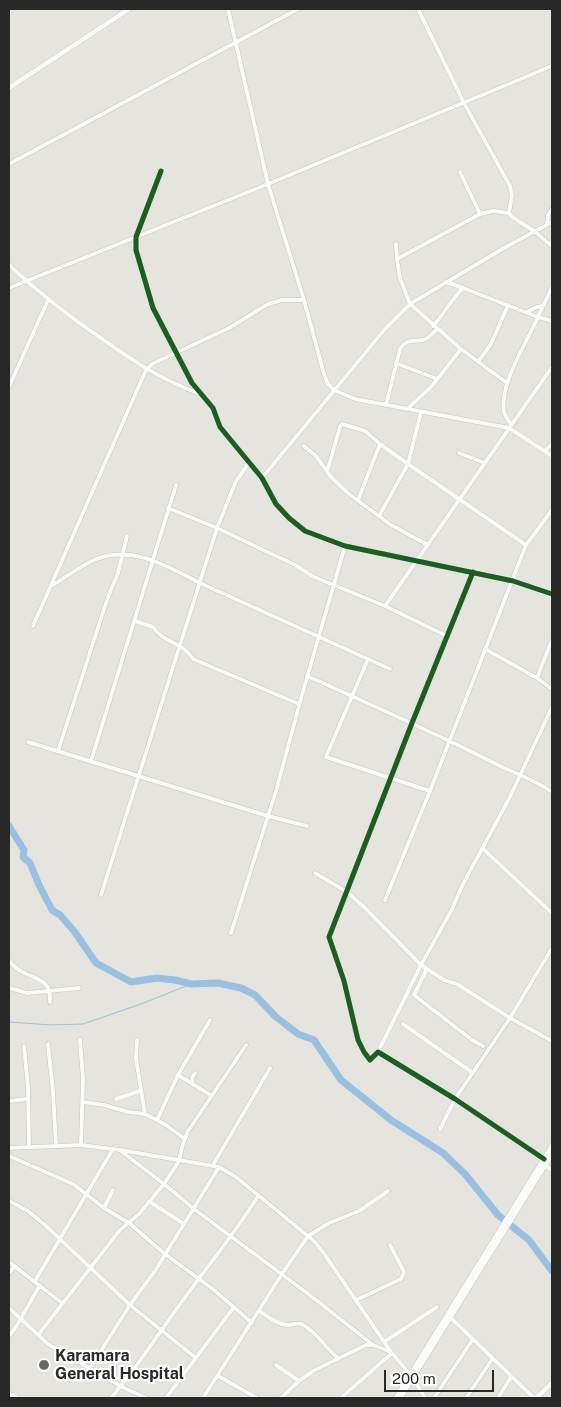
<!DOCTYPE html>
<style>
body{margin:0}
#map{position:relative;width:561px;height:1407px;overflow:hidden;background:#e6e4de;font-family:"Public Sans",sans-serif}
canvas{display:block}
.frame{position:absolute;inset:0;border:10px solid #282828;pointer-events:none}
.scale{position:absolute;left:384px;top:1370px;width:110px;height:22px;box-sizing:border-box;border:2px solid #282828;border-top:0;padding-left:6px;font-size:15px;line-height:18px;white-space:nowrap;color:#282828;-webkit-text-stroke:4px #fff;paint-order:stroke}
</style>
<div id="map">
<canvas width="561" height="1407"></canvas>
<div class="frame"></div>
<div class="scale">200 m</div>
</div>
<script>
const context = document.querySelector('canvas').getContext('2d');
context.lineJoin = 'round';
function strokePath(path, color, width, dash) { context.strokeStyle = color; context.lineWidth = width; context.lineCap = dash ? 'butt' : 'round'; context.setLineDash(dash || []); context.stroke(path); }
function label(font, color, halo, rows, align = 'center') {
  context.font = font + ' "Public Sans",sans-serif'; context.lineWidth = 4.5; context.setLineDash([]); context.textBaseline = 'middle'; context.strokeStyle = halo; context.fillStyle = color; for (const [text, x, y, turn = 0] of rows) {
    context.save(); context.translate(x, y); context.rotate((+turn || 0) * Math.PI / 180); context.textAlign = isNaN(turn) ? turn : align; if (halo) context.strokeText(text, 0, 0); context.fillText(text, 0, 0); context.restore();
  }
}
const stream = new Path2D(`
 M9 1022 51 1025 83 1024 141 1004 191 984`);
const river = new Path2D(`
 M9 826 24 850 23 857 30 863 39 885 52 910 60 915 74 931 96 963 131 982 157 978 175 980 191 984 218 983 241 988 255 995 276 1017 298 1034 314 1040 341 1080 391 1120 443 1153 465 1174 498 1215 529 1240 552 1271`);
const minor = new Path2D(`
 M228 9 268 184 304 300 324 374 328 384 334 390 355 399 509 428 552 456
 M418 9 464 103 510 186 512 195 509 213 512 217 534 231 552 246
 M9 164 298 9
 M161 171 136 237V250L153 308 192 383 213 408 220 427 262 478 276 504 289 518 305 531 345 546 513 581 552 594
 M460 172 480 214
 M547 225 548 215 552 209
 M396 244 397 259 400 278 410 304 461 349 507 383
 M397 259 480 214 493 211 509 213
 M9 265C39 293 71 318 105 341 135 362 165 382 201 394
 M446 282 463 288
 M9 288 268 184 552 66
 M527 312 537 307 543 306
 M433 326C444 314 451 300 463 288L538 317 552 287
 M478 362 491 344 508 305
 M396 363 437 379
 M9 387 48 300
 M386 405 400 349C408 338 411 342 423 340 428 339 433 333 437 329
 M407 409 431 387 461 349
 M512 425C509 421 505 417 504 412 499 384 527 342 538 317L552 321
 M304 446 316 456 331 477 349 494 391 525 428 545
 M545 451 552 444
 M459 453 485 463
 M327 472 340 427 342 424 365 431 380 444 408 464 526 545
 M262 478 385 329 410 304 504 248 552 222
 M358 500 380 444
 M168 508 217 528 295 565 314 577 385 606 447 636
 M379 516 408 464 421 412
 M473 572 412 723 329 937 344 981 358 1040 364 1052 370 1060 378 1052 455 1099 544 1159
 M51 586C65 578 79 567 94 560 131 544 167 566 200 583L390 669
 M385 606 552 367
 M135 621 153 627C164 644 184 642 193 659L299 704
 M33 626 146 370 152 364 229 328 268 304 282 300H304
 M485 649 537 678 552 689
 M368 659 326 757 430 791
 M307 676C370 704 433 732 494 763 513 773 534 779 552 792
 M537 678 551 642
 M28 742 268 816 307 826
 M58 751 108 597 118 573 127 536
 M91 761 176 485
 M482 848 552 913
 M315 873 347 892 364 907 421 965 444 980 457 984 510 1018 552 1041
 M101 895 217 528 236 481 249 463
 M385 900 430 791 526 545 552 510
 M231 933 276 791 302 695 345 546
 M9 961C12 964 16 969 21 971 38 981 51 978 50 1002
 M427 969 414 995 472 1040 483 1046
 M9 988 27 993 79 988
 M403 1024 473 1073
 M80 1040 83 1079 81 1145
 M137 1040 136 1059 145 1114
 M48 1044 53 1092 56 1146
 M24 1046 28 1087 29 1147
 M378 1052 421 965 451 911 464 882 509 799 552 707
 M178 1075 212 1096
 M192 1083V1078L195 1073
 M116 1099 140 1091
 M9 1101 28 1099
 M83 1102 104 1105 128 1112 145 1114 166 1125 185 1139
 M157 1120 178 1075 210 1020
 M440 1129 455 1099 510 1018 552 948
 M9 1148 81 1145 120 1150 219 1167 236 1177 314 1241 325 1255 391 1352 413 1378 425 1398
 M122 1152 164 1184 194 1209 311 1296 373 1345
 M9 1156 73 1184 104 1208 129 1223 165 1254 214 1290 252 1323
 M213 1165 270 1068
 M544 1165 552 1170
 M9 1201 28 1211 45 1225 130 1305 196 1358
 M150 1202 184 1224
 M104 1208 113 1190
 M9 1262 62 1303
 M9 1273 15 1266
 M35 1281 113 1149
 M356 1300 401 1279 404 1272 390 1245
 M9 1308 48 1344 122 1387 146 1398
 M259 1311C267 1316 278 1325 288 1325 294 1325 297 1321 303 1325 316 1331 325 1348 338 1358
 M451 1318 534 1398
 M38 1335 120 1230 139 1214 164 1184 179 1161 182 1147 188 1131 246 1045
 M9 1336 16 1327 40 1285
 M384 1342 437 1307
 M276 1365 299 1381
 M90 1368 130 1305 155 1271 219 1167
 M218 1376 257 1398
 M111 1398C138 1367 159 1332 184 1299 209 1264 236 1232 258 1196
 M166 1398 234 1307
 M203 1398 282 1274 308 1236 329 1223 359 1211 388 1191
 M281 1398 299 1381 313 1371 366 1345H373L391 1352
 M341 1398 392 1353
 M434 1398 473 1339
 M466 1398 493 1358
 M498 1398 511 1377`);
const tertiary = new Path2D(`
 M9 88 129 9
 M536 1398 552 1383`);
const secondary = new Path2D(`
 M9 1394 16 1398
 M396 1398 552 1146
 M400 1398 552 1154`);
const cycleway = new Path2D(`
 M161 171 136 237V250L153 308 192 383 213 408 220 427 262 478 276 504 289 518 305 531 345 546 513 581 552 594
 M473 572 412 723 329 937 344 981 358 1040 364 1052 370 1060 378 1052 455 1099 544 1159`);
const markers = [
 [44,1365,6,"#6a6a68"]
];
const poiNames = [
 ["Karamara",55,1356],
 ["General Hospital",55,1374]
];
strokePath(stream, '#99bfe1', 1);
strokePath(river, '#99bfe1', 7);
strokePath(minor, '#c4c3c3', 5);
strokePath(tertiary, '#c4c3c3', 5.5);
strokePath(secondary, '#c4c3c3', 6);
strokePath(minor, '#fbfbfa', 4);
strokePath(tertiary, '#fbfbfa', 4.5);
strokePath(secondary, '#fbfbfa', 5);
strokePath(cycleway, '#1b5e20', 5);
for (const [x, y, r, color] of markers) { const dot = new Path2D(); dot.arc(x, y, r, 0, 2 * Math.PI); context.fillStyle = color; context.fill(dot); strokePath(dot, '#fff', 2); }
label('bold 16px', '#282828', '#fff', poiNames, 'left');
</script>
